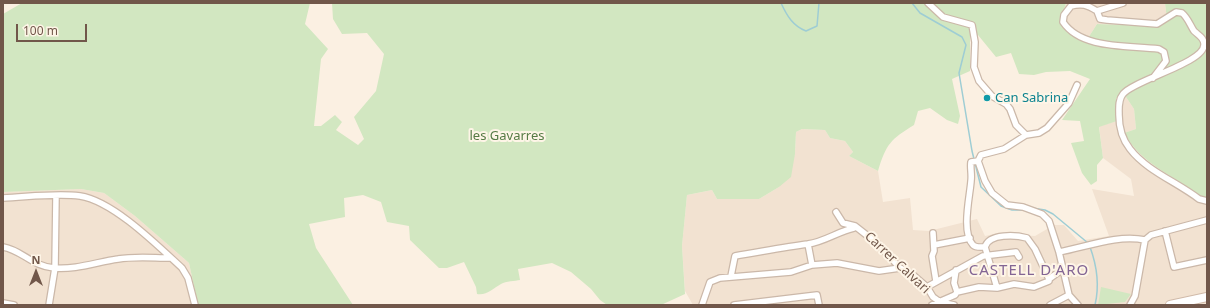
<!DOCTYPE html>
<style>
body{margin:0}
#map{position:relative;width:1210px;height:308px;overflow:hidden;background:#fbf0e2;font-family:"Noto Sans",sans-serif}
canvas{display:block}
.frame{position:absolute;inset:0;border:4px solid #71574a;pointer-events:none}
.north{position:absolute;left:16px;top:252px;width:40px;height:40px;-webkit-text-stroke:3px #fef5e7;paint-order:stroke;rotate:0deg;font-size:11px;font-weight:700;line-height:16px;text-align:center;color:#71574a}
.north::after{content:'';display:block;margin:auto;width:14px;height:18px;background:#71574a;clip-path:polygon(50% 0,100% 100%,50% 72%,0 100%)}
.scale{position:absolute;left:16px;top:24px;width:71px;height:18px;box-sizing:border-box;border:2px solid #71574a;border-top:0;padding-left:5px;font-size:12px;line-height:14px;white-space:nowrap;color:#71574a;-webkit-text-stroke:3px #fef5e7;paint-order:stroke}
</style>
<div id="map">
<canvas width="1210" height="308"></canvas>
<div class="frame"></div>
<div class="north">N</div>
<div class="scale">100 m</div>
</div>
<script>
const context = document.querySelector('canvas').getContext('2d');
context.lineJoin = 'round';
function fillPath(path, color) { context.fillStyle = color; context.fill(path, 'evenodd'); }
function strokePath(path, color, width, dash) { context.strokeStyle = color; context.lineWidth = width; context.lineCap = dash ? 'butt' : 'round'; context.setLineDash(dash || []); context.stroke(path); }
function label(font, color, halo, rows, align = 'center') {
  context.font = font + ' "Noto Sans",sans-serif'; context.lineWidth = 4; context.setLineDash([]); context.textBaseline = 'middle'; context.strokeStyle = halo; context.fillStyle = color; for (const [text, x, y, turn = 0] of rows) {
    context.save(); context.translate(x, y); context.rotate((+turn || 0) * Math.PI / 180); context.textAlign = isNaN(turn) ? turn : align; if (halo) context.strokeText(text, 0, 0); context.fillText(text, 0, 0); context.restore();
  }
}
const residential = new Path2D(`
 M1066 3H1165L1167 20 1153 26 1097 24 1088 38 1067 30 1063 13Z
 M1126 97 1134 109 1136 129 1124 133 1131 144 1139 154 1154 166 1199 196 1207 199V305H693L685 291 682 246 687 195 712 190 717 199H759L779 187 795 154 796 132 802 129 825 130 830 138 845 141 853 152 849 156 878 171 883 202 910 198 913 230 929 231 977 219 985 236 999 233 1003 234 1035 236 1054 225H1064L1078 241 1109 236 1092 189 1134 196 1131 179 1103 158 1099 126 1117 121 1116 98Z
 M81 189 104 193 135 216 189 263 198 305H3V192Z`);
const green = new Path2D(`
 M22 3H310L305 24 328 49 321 59 314 126H321L335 115 342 122 336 130 358 145 364 139 354 117 376 91 384 54 367 33 342 34 333 19 332 3H1066L1063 13 1067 30 1088 38 1097 24 1153 26 1167 20 1165 3H1207V199L1199 196C1172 174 1142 165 1124 133L1136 129 1134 109 1126 97 1116 98 1117 121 1099 127 1103 158 1097 165V181L1091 185 1082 173 1071 143 1084 141 1080 121 1062 120 1090 79 1070 71 1046 72 1034 75 1019 74 1011 53 996 57 978 35 970 37V71L952 79 960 116 958 124 947 120 930 108 918 111 914 125C891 139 886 144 878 171L849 156 853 152 845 141 830 138 825 130 802 129 796 132 795 154 791 177 779 187 759 199H717L712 190 687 195 682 246 685 294 661 305H607L600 300 591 289 571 272 552 263 518 269 520 280C515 281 506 281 501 284 494 288 486 296 477 294L476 287 464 262 447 268H439L410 240 409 226 387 222 381 202 363 195 344 198 345 217 309 224 316 248 353 305H198L189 263 135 216 104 193 81 189 3 192V14Z
 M1101 287 1131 294 1125 302 1098 305Z`);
const stream = new Path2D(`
 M781 3C787 16 793 26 806 31L817 26 819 3
 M912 3 920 13 962 37 966 45 959 73 972 151 981 187 1001 206 1012 210H1023
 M1032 208 1045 210 1053 214 1088 243
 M1090 247C1097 266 1100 284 1095 305`);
const street = new Path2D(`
 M928 3 943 17 972 25 975 42 974 67 979 81 992 96 1006 104 1010 109 1016 125 1026 135
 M1123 3 1097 11 1100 19 1107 20 1157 24 1176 12 1182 13C1188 18 1190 25 1194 31 1198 35 1205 38 1204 45 1204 63 1134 80 1123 94 1118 100 1119 108 1119 115 1119 128 1122 139 1130 149 1147 171 1177 182 1199 199L1207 201
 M1097 11C1087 5 1082 3 1071 6L1064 15 1063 22C1082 50 1129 45 1159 49L1164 52 1166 61 1153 78
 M1077 85 1069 103 1047 128 1039 133 1026 135 1004 149 981 155 978 161 985 181 992 193 1007 205 1023 207 1042 214 1049 221 1059 252 1069 295 1078 305
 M978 161 971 162C970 168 972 174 971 181 970 196 961 232 973 245 976 248 981 247 985 247
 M3 198C28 197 55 193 80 196 113 201 157 245 182 268L188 278 195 305
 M836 212 843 223 855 226 878 244 900 268 912 274 927 287 933 297 940 302 954 305
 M1165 231 1174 267 1207 260
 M933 233 934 251 932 256 936 281
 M808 244 812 265
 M934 245 970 238
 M3 247C22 250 31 266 54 268 75 270 97 262 118 259 135 256 153 258 171 258
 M1059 252C1086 247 1118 234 1145 240
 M956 270 954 283 957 292
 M731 276 735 256C760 252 784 247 808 244 824 242 839 231 854 228
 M927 287 983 256 1016 252 1019 257
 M997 288 985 247C989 233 1016 235 1027 238L1035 249 1049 279
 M3 303 14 305
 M49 305 55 268 56 196
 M702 305 710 282 720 278 791 272 812 265 837 263 879 271 900 268
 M734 305 817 295 819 305
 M932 305 955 295 957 292 979 287 997 288 1014 284 1034 287 1049 281V279L1063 269
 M1050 305 1069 295
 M1130 305 1135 296 1145 240 1151 235 1207 220`);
const secondary = new Path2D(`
 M1170 305 1207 297`);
const markers = [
 [987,98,4,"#0f9aa8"]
];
const cultureNames = [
 ["Can Sabrina",995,98]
];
const parkNames = [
 ["les Gavarres",507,136]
];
const streetNames = [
 ["Carrer Calvari",897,263,43]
];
const quarterNames = [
 ["CASTELL D'ARO",1029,271]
];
fillPath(residential, '#f2e2d1');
fillPath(green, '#d2e7c1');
strokePath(stream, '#9ecdd4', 1.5);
strokePath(street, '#cbb8a9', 8);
strokePath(secondary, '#d0baa9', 10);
strokePath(street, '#fff', 5.5);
strokePath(secondary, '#fff', 8);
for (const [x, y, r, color] of markers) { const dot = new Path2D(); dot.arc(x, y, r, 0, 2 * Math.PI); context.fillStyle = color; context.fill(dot); strokePath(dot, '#fef5e7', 1.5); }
label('13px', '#0d838f', '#fef5e7', cultureNames, 'left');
label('13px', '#567b45', '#fef5e7', parkNames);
label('13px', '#71574a', '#fef5e7', streetNames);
context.letterSpacing = '1px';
label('15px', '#836594', '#fef5e7', quarterNames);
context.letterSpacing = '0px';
</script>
